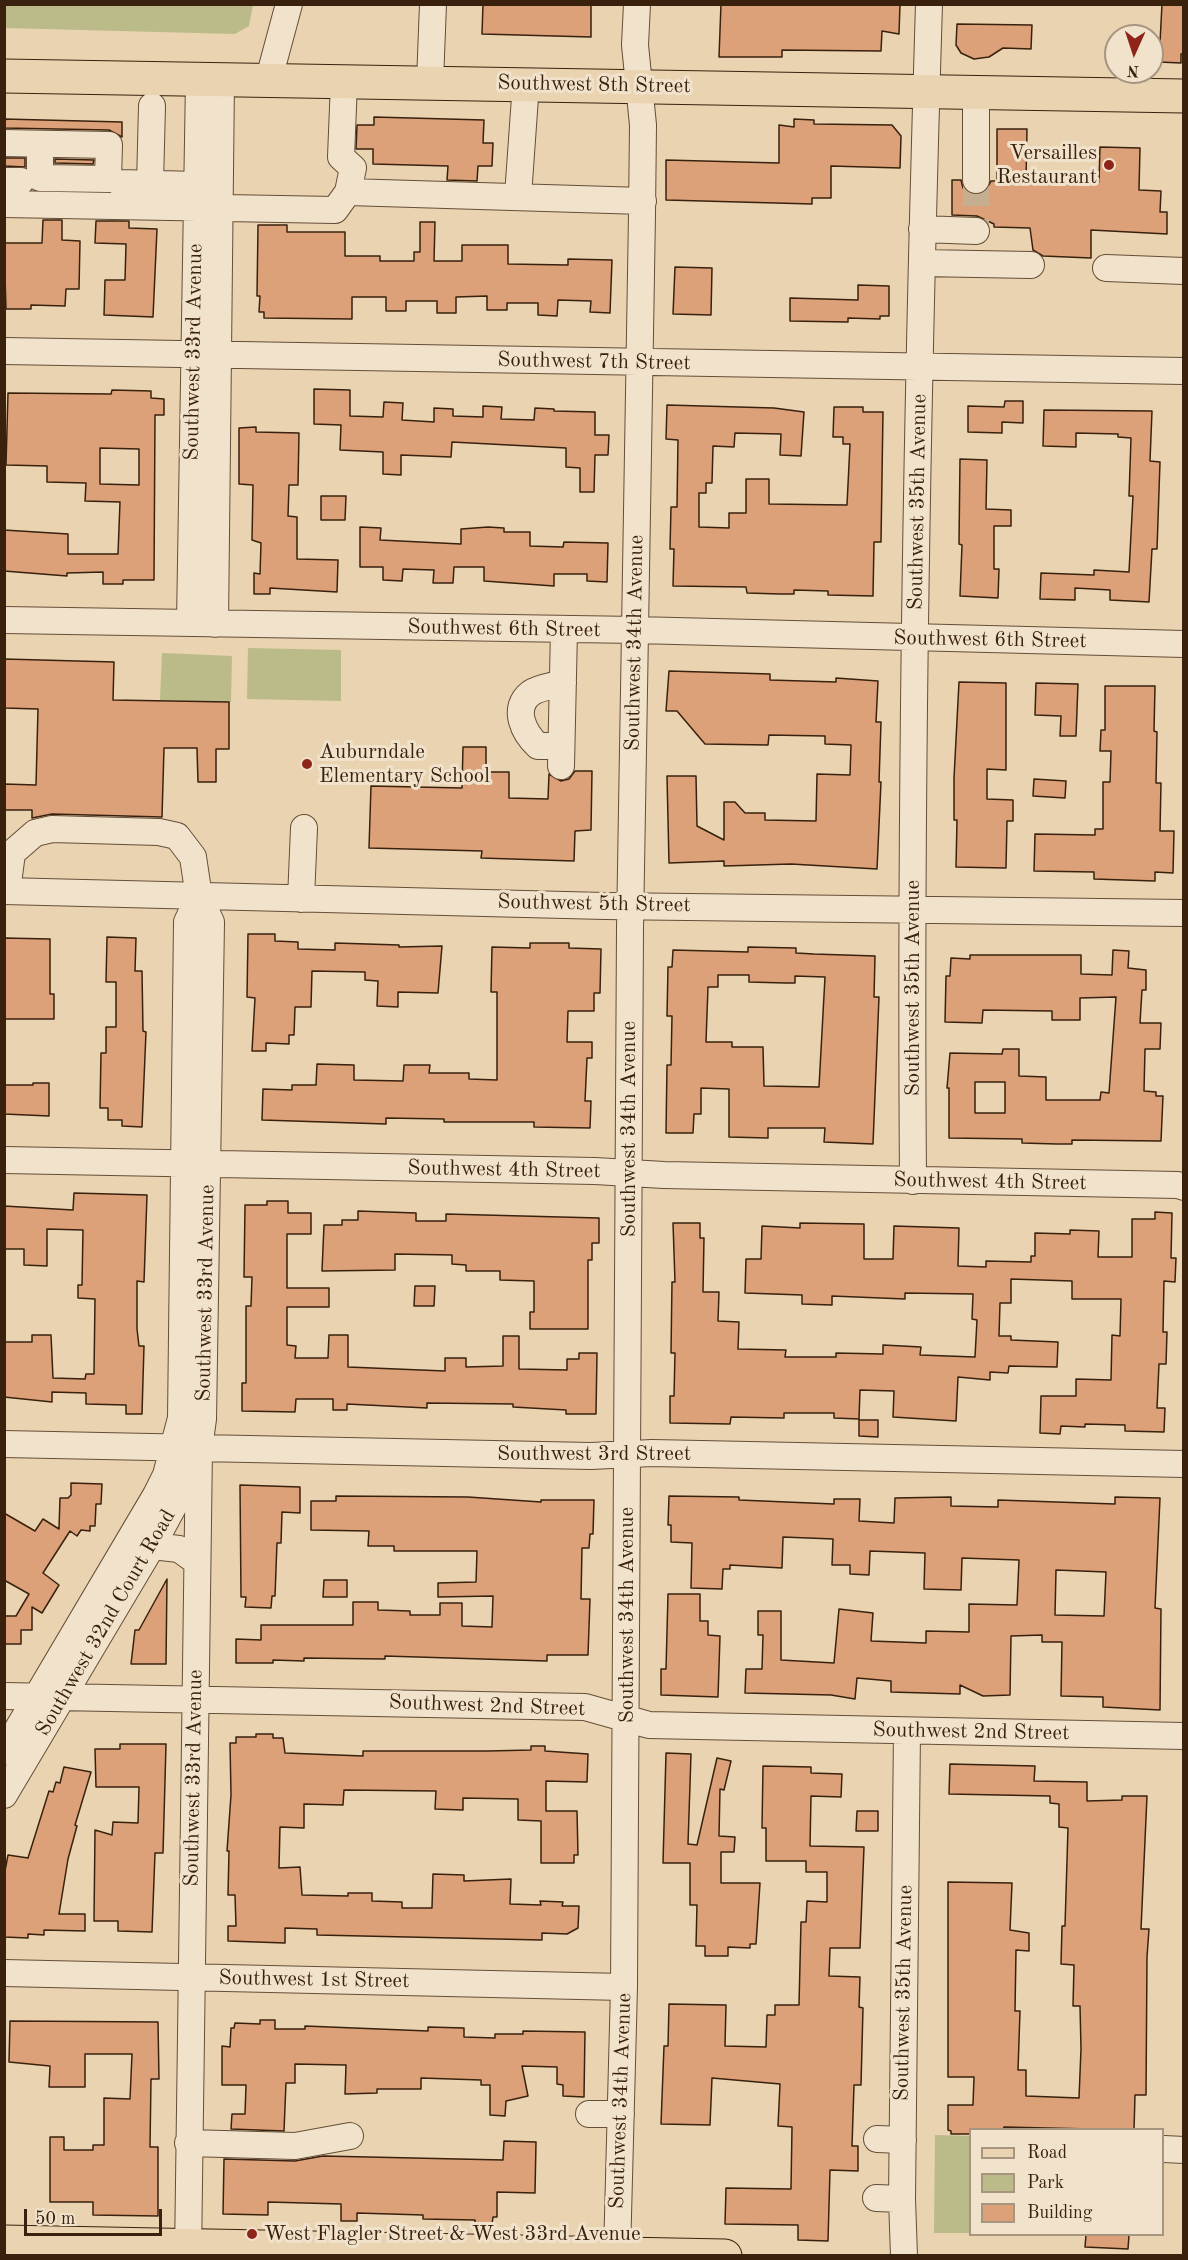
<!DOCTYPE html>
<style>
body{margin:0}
#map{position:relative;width:1188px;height:2260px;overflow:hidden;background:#e9d3b1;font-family:"Old Standard TT",serif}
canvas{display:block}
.frame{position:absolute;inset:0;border:6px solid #39210e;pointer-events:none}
.legend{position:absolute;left:969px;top:2128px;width:195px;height:108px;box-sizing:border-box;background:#f1e2cc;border:2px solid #a79580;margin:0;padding:8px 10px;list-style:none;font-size:18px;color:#39210e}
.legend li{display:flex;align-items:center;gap:12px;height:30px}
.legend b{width:30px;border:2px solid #a79580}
.north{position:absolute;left:1104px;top:24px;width:60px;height:60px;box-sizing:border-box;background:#f1e2cc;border:2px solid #a79580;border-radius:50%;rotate:183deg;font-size:16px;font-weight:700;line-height:24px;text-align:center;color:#39210e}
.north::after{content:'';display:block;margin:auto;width:21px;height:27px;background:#8f2418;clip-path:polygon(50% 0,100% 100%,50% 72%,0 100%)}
.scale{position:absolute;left:24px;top:2209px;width:138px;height:27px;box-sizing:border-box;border:3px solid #39210e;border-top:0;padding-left:8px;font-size:18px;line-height:21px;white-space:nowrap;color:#39210e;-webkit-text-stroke:4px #f1e2cc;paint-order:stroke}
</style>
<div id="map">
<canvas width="1188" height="2260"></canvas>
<div class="frame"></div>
<ul class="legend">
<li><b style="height:8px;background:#e9d3b1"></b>Road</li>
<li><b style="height:16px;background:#babb89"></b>Park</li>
<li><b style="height:16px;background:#dca179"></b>Building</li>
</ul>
<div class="north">N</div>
<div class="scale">50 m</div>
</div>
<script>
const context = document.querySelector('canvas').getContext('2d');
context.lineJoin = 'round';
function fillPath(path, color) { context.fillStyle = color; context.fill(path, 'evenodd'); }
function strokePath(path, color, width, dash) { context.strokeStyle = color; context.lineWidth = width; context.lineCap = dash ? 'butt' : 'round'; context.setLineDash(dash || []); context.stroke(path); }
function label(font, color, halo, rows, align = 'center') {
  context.font = font + ' "Old Standard TT",serif'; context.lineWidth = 6; context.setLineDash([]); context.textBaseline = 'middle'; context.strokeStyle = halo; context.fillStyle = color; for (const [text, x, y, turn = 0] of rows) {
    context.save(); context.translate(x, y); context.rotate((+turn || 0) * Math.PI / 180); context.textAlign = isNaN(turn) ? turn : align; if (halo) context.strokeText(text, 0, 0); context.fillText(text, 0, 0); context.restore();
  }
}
const green = new Path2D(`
 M5 4H253V5L249 26 235 34 5 28Z
 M248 648 341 650V701L247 699Z
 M162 653 232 656 231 702 160 700Z
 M935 2135 970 2136V2233H934Z`);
const building = new Path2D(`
 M483 4H591V37L482 34Z
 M721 4H900L899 34 882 31 881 51 782 50V57H719Z
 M1162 4H1184V54H1181V63L1159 62Z
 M957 24 1032 25 1031 49 1003 48 989 57 974 59 961 53 956 45Z
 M374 117 484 120 483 143H493L492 166H478L477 181 447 180 448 166 373 164V149H356L357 125H374Z
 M4 119 122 122V137L109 130 4 128Z
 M794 119 814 120V124L892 125 901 136 900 168 831 166V198H812V204L666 200V160L779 163V125L794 127Z
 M997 129H1027L1026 181 1099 182 1100 147 1140 148 1139 190 1161 191 1160 212H1167V234L1091 230V258L1043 256 1033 250 1030 228 994 227V224L977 216 952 215V180H961L963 188 975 195 984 193 991 181H997Z
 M4 158H25V167L4 166Z
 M55 159 94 160 93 164 55 163Z
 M43 220H62V240L80 241 79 289H66L65 306 31 305V309H6L4 243H42Z
 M96 221H129V228L157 229 153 317 104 315 105 280H125L126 244 95 243Z
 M420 222H435L434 261H462V245H508V264L568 265V259L612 260 610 313 590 312 591 301 558 300 557 316 538 315V303H507V310H487V296L456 297V313H437V301H406V311H386V297H352V319L264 318V312H259L260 296H257L258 225H287V232H345V256H380V261H414V252H420Z
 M675 267 712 268 711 315 673 314Z
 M858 285 889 286V316H880V319L848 318V322L790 321V298L858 300Z
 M314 389 350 390V416L383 417 384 402 403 403 402 420 434 422V408L453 409V416L483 417V406L502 407 501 419 534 420 535 408 554 409V411L595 412V435H609L608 455H595L594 492H580V468L566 467V448L452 442 451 457 401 455V475L383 474V452L340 450 341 425 314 424Z
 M112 390 151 391V398L164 399V415H155L154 580H123V584H103V572L67 573V576L4 571V530L68 534V554H118L120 502 85 501 86 483 47 482V466L6 465 8 393 111 394ZM100 448 139 449V485L100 484Z
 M1005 401H1023V423L1002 422V433L968 432V406L1004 407Z
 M667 405 774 408 804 412 801 456 780 455 781 434 735 433 734 447 713 446 712 483H706V493H699V527L729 528V513H746V479H769V504L847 505 850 444H843V437H833L834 407H863V412H883L881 542H874L873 596 828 595V591L794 590V594H780L747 593 746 587 673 586 674 549H670L671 507H677L678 440 666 439Z
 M1044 410 1152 411 1150 461 1160 462 1157 549H1152L1149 602 1110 600V590L1075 588V600L1040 599 1041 573 1094 575V570L1129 572 1133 496H1129L1131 438 1118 437V434L1076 433V447L1043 446Z
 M256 427V432L299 433 298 485H289L288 516 297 517V559L338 560 337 592 270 588V594H254V573L260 574 261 543 252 540 253 485 239 484V428Z
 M960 459 987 460 986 509 1011 510V526H994V569H999L998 598 960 596 962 545 959 544Z
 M321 496H346L345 520H321Z
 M360 527 381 528 380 540 461 544V529L488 527 504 528V532H530V546L563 547 564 542 608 543 607 582 587 581V574H554V586L484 581V567H454L453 583H433L434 570 403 569 402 581 383 580V567H360Z
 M4 659 114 662 113 700 229 702V749H216V782H198L197 748H164L162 817 52 814 32 818V810H4V784L36 785 38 709 4 708Z
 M669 671 770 674V680L836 682V678L878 681 876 722H881L879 782H881L877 869 791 864 724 866V861L669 863 667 776H696L697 826 724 840V802H735L745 813H765V820L816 821 817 774 850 775 851 745 825 744V736L769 735 768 745 705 744 677 711H666Z
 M959 682 1006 683V770L987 769V799L1013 800V821H1007L1006 868 956 867 957 820H954V778Z
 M1036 683 1078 684 1076 736H1060L1061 716 1035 715Z
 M1105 686H1155L1154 731 1157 732 1156 783H1161L1160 831H1174L1173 873 1155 872V881L1094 879V872L1034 871 1035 834 1095 835V829H1103V782H1110L1111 751H1100L1101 730H1105Z
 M463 747H486V772H509V798L548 799 549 774 561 781 569 779 575 771H592L591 830 575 831 574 861 481 858 482 851 369 848 371 786 462 788Z
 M1034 779 1066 781 1065 798 1033 796Z
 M248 934H275V941L298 942V949L335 950V943L399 945V947L442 946 438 993 398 992V1007L377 1006 378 981 365 980V972L312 971 311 1007H295L294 1035H289V1044L266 1043V1051H252L255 998 247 997Z
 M107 937 136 938 135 971H142L143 1031 146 1032 142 1127 122 1126V1120H108V1108H100L101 1053H106V1027H116V982H106Z
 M4 938 50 939V994H54V1019H4Z
 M530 943H569V948L601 949 600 993H594V1011H568L567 1042H592V1058H587L585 1101H591L590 1128 534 1127V1122H444V1119L386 1118V1124L262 1120 263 1089 292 1090V1085H316L317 1064 354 1065V1080L403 1081 404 1065H430L429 1073H469V1079L497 1080V992H491L492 947 530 948Z
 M748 947 796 948V953L814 954 875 956 874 997H879L873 1144 824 1142 825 1128H768V1138L729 1137V1089L701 1088V1114H694L693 1133H666L667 1065H671L672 1016H667L668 967H672L673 950 748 952ZM718 975H749V982L785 983H795V976L825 977 819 1087 764 1086 763 1047H732V1042H706L708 987H718Z
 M1113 950 1129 951 1128 968 1146 970V990H1142L1140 1023H1161L1160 1049H1145L1144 1091 1156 1092V1096H1163L1161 1141 1072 1140V1144H1057L1022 1143V1139L949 1138V1088H947L950 1053 1002 1054 1003 1049H1019V1076L1046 1077V1100H1100L1101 1092 1109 1093 1116 997 1080 998V1020H1052V1011L983 1010 982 1023 945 1022 946 976H950L951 958 970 959V955H1081V974L1112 975ZM975 1082H1005V1113H975Z
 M33 1083H49V1116L4 1114V1085H33Z
 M74 1193 147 1195 144 1282 137 1281V1329L139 1346H144L142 1414H126V1405L86 1404V1393L52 1392V1402L4 1397V1342H32V1335H51L53 1378 85 1379 86 1374H94L95 1299 78 1298V1285H82L83 1230 47 1229V1266L24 1265V1249H4V1206L73 1210Z
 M267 1201H288V1213H311V1234H287V1288H329V1307H287V1345L296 1346 295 1358H328L329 1335H348V1367L445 1371V1358H466V1367L503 1366V1336H519V1369L567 1370V1359H579V1353H597L596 1414H566V1410L513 1407V1404L427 1403V1408L347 1404V1410H333V1399H296L295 1412 242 1411V1383H246V1306H251L252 1277H244L245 1205H267Z
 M358 1211 416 1213V1221H446V1214L599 1218V1243H592V1260H588V1329H530V1312H534V1281L500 1280V1271H466V1265L452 1264V1255L395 1254V1270L322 1271 324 1225H342V1220H358Z
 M1155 1212 1172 1213 1171 1258H1176L1175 1282 1164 1281 1163 1332H1167L1166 1364H1159L1157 1408H1165L1164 1432 1125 1431V1425L1085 1424V1427L1061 1426 1060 1434 1040 1433 1041 1396H1076V1379L1111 1380 1112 1335 1120 1336 1121 1299H1072V1281L1011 1279V1303H1000L999 1336H1011V1340L1058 1342 1057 1367 1009 1366 1008 1373 990 1372V1380L958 1377 956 1421 893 1417 894 1391 860 1390 859 1419 834 1418V1413H784V1418L731 1417 730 1424 670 1423V1396H674L675 1353H671L672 1282H675L673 1223H700V1238H704L703 1292H719L718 1321 739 1322 738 1349 786 1350 785 1357H836V1353L883 1354V1345L921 1347 920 1355 975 1357 977 1320 972 1319 973 1294 905 1293V1299L832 1296V1305L802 1304V1295L745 1293 746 1259H761L762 1226 800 1228V1223L864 1224V1259H893L894 1226 959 1228 958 1266 986 1267V1261L1031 1262V1256H1035V1233L1070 1234V1230L1099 1231 1098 1257H1132V1219H1155Z
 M415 1286H435L434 1306H414Z
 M859 1420H878V1437L859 1436Z
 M71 1483 102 1484 101 1504H96L95 1526H90V1531L81 1530 77 1536 70 1531 43 1573 59 1585 42 1613 32 1607V1630H21V1644H4V1616H16L29 1594 4 1580V1513L35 1531 43 1519 59 1529 60 1498H68L71 1495Z
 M240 1485 300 1487V1513L282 1512 281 1543H277L275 1596H272L271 1608 245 1607 246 1597H241Z
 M336 1496 468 1497 541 1502V1500H594L593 1534H590L589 1548H582L581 1599H590L588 1655H547V1661L385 1656V1659L304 1658V1661L273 1660V1663H236V1639L261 1640V1625H353V1602H378V1610L410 1611V1615H440V1603H462V1626L492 1627 493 1596 438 1597V1583L476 1582 477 1551H394V1546H368L369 1531 311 1530V1501H336Z
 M669 1496 739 1497V1500L834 1504V1499H860L859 1521 894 1523 895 1498 951 1497V1506L998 1507V1500L1115 1504V1497L1160 1498 1155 1608 1161 1609 1160 1710 1103 1707V1697L1061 1696 1062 1642H1042V1635L1011 1636 1010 1695 983 1696 960 1685V1694L891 1692V1681L857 1678 855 1699 831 1695 745 1693 746 1669H762L763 1635H758V1611H781V1660L834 1663 839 1609 873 1613 871 1641 926 1643V1631L969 1632V1604L1017 1605 1019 1560 962 1558 961 1590 924 1589 925 1553 870 1551 869 1575 850 1574V1565H832L833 1539 783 1537 782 1568 730 1565V1569H723L722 1589 691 1588 692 1543 671 1542V1525H668ZM1056 1570 1106 1572 1104 1616 1055 1615Z
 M167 1579 166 1664H131L135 1630H139Z
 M324 1580H347V1597H323Z
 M668 1594H700V1621H708V1635L720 1636 718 1697 661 1695V1669H666Z
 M256 1734H273V1738H283L285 1753 363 1756V1751H488L531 1750V1746H545V1751L588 1754 587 1782 546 1781V1811H577L578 1855H574V1863H541V1821L518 1820V1799L463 1798V1810L435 1809 436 1791 344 1790 343 1805 304 1804V1828L280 1827 279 1868 300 1867 302 1895 348 1896V1893H372V1901L402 1902V1908H432L433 1874 464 1875V1881L511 1879 510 1904 541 1905 540 1901 563 1902 562 1906H579L578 1928 567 1934 542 1933V1940L317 1935V1929L285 1928V1943L228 1941V1926H236L235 1895H228L229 1851H227L231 1795 230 1743H236V1737H256Z
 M120 1744H166L163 1853H155L152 1932 118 1931V1921H94L95 1830 112 1835 113 1822 138 1823 139 1787H96L95 1749H120Z
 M666 1753 691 1754 688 1844 697 1845 717 1758 731 1761 724 1790 720 1789 719 1836 735 1837 734 1852H721V1883H760L756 1944H750V1948L728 1947V1956H705V1946H696L697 1905H690V1863H663Z
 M950 1764 1035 1766 1034 1781 1087 1782V1801L1122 1800V1796H1147L1141 1929H1149L1147 1957 1146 2095H1135L1134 2130 1004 2127 1003 2130H970V2134H951V2131L948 2130V2105H973L974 2077H948V1882L1012 1883 1010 1930 1029 1933V1951L1016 1950 1015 2011H1020L1018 2070H1026V2096L1079 2098 1081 2049 1080 2006H1073L1074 1965 1061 1964 1062 1926H1065L1068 1828 1059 1827V1804L1050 1803V1796L949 1794Z
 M763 1766 811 1767V1773L842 1774 841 1797 811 1796 810 1846 864 1847 860 1948H830L829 1976 860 1977 859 2007 863 2008 861 2085H854L852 2146H858V2171L830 2170 828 2241 798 2240V2225L725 2224 726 2188 791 2189 792 2127 778 2126 780 2084 712 2078 710 2125 661 2124 664 2046H668L669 2004 726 2005 725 2046 766 2047 767 2015H775V2005H799L801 1922H806L807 1901 827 1902V1872H806V1861H766V1828H762Z
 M64 1767 91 1772 75 1825 77 1826 68 1859 59 1914H85V1931L44 1930V1935L28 1934V1938L4 1937V1876L8 1855 28 1858 49 1791 53 1792 56 1782 60 1783Z
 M857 1811H878V1831H856Z
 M260 2020H275V2029H305V2026L428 2031V2027L464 2028V2037L495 2038V2034H523V2031L585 2032 584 2097 563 2096V2085L557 2084V2067L522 2066 528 2096 506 2101 505 2116 490 2115V2085H481V2080L421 2078V2089H377V2093L345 2094 346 2065 295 2064V2083H286L284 2131 231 2129 232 2114H245L246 2085H222V2046L230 2047 231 2028H234L235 2023 260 2024Z
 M10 2021 158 2022 159 2079H151L150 2147H158V2216L93 2215V2202H50V2137H64V2150H93V2145H104V2098L130 2099 132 2054H85V2087H49L50 2066 9 2062Z
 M504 2141 536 2142 535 2193 497 2192V2217H493L492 2224H475V2220L423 2219V2215L357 2213V2221H341V2204L268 2202V2215L223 2214 224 2159 295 2161 323 2156 503 2160Z
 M1086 2235H1129L1128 2249 1085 2247Z`);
const minorTunnel = new Path2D(`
 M976 180V224`);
const minor = new Path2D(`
 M268 82 289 4
 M344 82 341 157 353 168 348 192
 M430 82 433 4
 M4 143 109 145 108 179 40 178V144
 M976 180V92
 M4 181H21
 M120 183 197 185
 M150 184 152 106
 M518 196 526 83
 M4 204 335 210 348 192 643 201
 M922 229 976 231
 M922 263 1031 265
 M1106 268 1184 271
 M4 351 1184 371
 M4 620 636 630 1184 644
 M190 623 199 80
 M215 624 221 81
 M561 746H538C524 733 511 708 531 693 540 687 553 686 563 683
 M561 766 564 630
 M4 891 605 906 1184 913
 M7 891 12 853 35 833 52 829 159 832 177 836 193 857 199 897 211 922 203 1419 199 1448 188 2256
 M301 899 304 828
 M4 1160 595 1171 664 1175 1178 1185 1184 1187
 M913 1181C910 789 917 396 929 4
 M4 1444 591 1456 652 1453 1184 1464
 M152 1546 179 1549 197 1562
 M4 1696 585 1707 649 1725 1184 1736
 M4 1752 156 1495 166 1475 181 1418 187 922 199 897
 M4 1795 152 1546 185 1485 194 1462
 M4 1973 624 1987
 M589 2114H621
 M877 2139 903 2140
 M188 2143 295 2146 350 2136
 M1164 2149 1184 2150
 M876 2198 902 2199
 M617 2254 624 1987 630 928 642 214 643 125 635 45 637 4
 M904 2256 902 2199 907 1731`);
const major = new Path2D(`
 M4 76 1184 96
 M4 2242 725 2256`);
const markers = [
 [1109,165,6,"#8f2418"],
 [307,764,6,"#8f2418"],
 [252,2234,6,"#8f2418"]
];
const streetNames = [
 ["Southwest 8th Street",594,85,1],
 ["Southwest 33rd Avenue",194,352,-89],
 ["Southwest 7th Street",594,362,1],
 ["Southwest 35th Avenue",918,502,-89],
 ["Southwest 6th Street",504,629,1],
 ["Southwest 6th Street",990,640,1],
 ["Southwest 34th Avenue",635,643,-89],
 ["Southwest 5th Street",594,904,1],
 ["Southwest 35th Avenue",913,988,-90],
 ["Southwest 34th Avenue",629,1129,-90],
 ["Southwest 4th Street",504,1170,1],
 ["Southwest 4th Street",990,1182,1],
 ["Southwest 33rd Avenue",206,1293,-89],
 ["Southwest 3rd Street",594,1454],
 ["Southwest 34th Avenue",627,1615,-90],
 ["Southwest 32nd Court Road",106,1623,-60],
 ["Southwest 2nd Street",487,1706,2],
 ["Southwest 2nd Street",971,1732,1],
 ["Southwest 33rd Avenue",194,1778,-89],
 ["Southwest 1st Street",314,1980,1],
 ["Southwest 35th Avenue",904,1993,-89],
 ["Southwest 34th Avenue",621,2101,-88]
];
const poiNames = [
 ["Versailles",1097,153,"right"],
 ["Restaurant",1097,177,"right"],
 ["Auburndale",319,752],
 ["Elementary School",319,776],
 ["West Flagler Street & West 33rd Avenue",264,2234]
];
fillPath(green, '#babb89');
fillPath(building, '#dca179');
strokePath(building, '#39210e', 1.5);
strokePath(minorTunnel, '#c6af90', 26, [26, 13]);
strokePath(minor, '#654e37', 28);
strokePath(major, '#39210e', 35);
strokePath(minor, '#f1e2cc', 26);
strokePath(major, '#e9d3b1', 33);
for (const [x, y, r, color] of markers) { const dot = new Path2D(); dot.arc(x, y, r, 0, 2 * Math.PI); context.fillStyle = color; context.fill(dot); strokePath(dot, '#f1e2cc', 2); }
label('21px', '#39210e', '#f1e2cc', streetNames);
label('21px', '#39210e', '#f1e2cc', poiNames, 'left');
</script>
